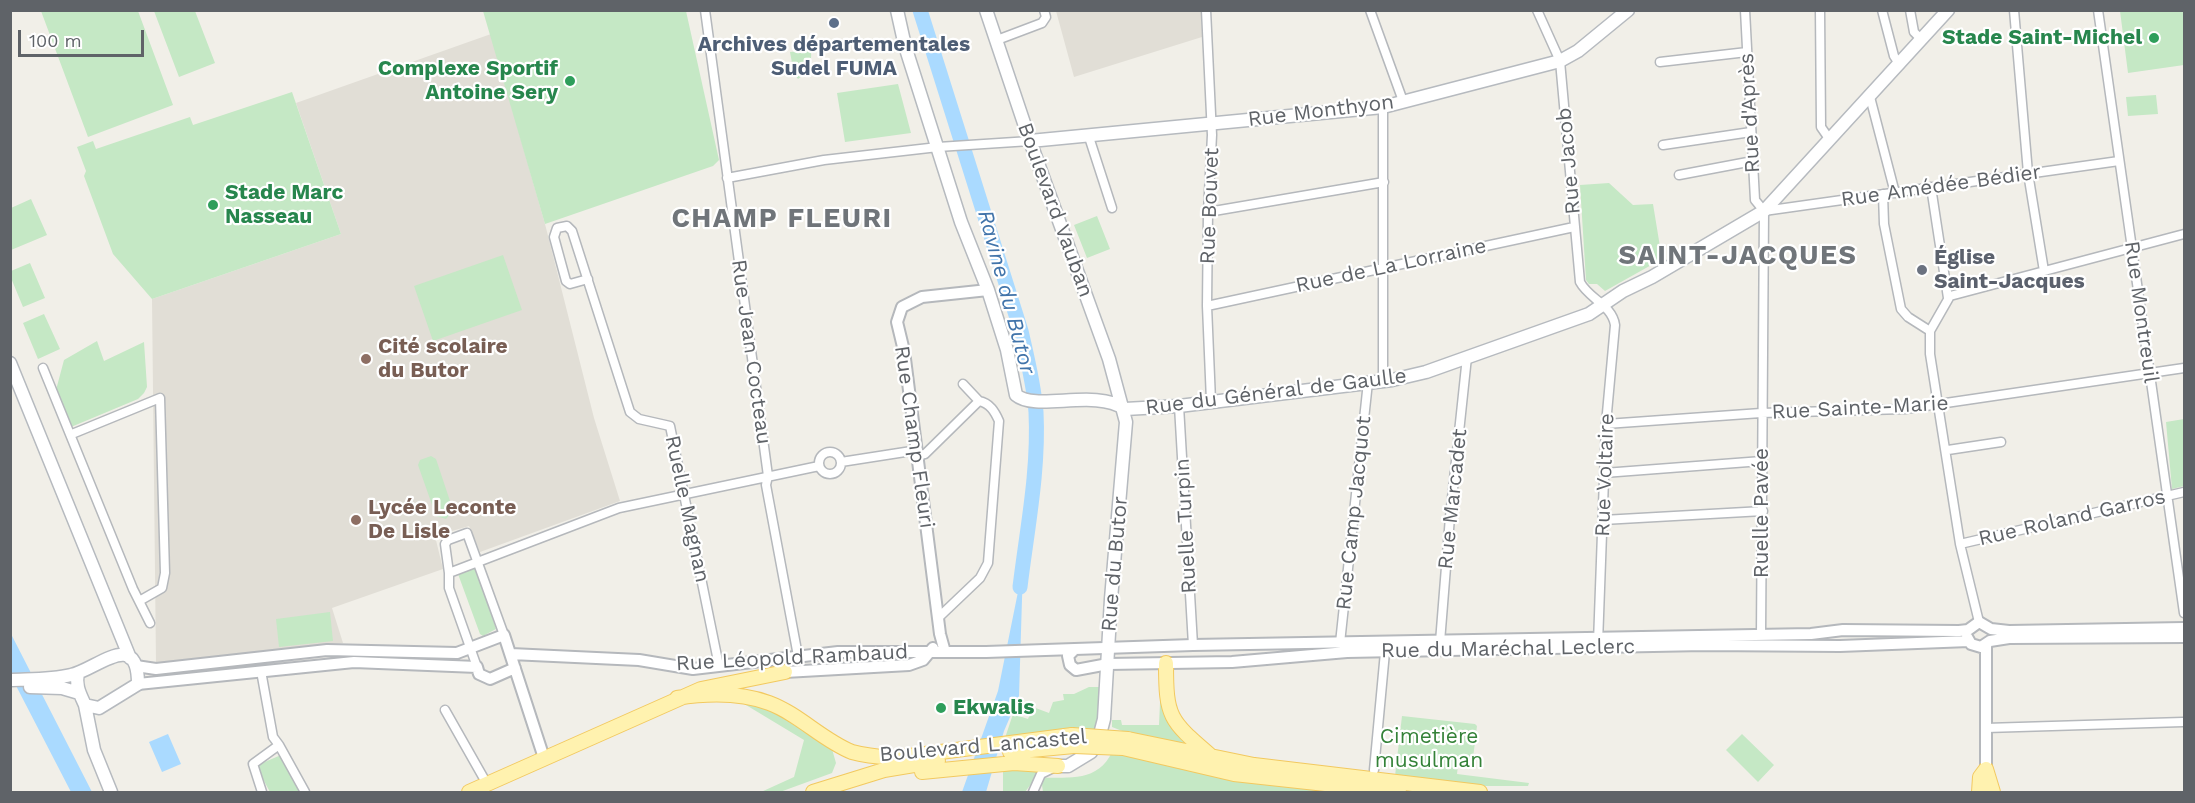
<!DOCTYPE html>
<meta charset="utf-8">
<style>
body{margin:0}
#map{position:relative;width:2195px;height:803px;overflow:hidden;background:#f1efe8;font-family:"Work Sans",sans-serif}
canvas{display:block}
.frame{position:absolute;inset:0;border:12px solid #5f6368;pointer-events:none}
.scale{position:absolute;left:18px;top:30px;width:126px;height:27px;box-sizing:border-box;border:3px solid #5f6368;border-top:0;padding-left:8px;font-size:18px;line-height:21px;white-space:nowrap;color:#5f6368;-webkit-text-stroke:4px #fff;paint-order:stroke}
</style>
<div id="map">
<canvas width="2195" height="803"></canvas>
<div class="frame"></div>
<div class="scale">100 m</div>
</div>
<script>
const context = document.querySelector('canvas').getContext('2d');
context.lineJoin = 'round';
function fillPath(path, color) { context.fillStyle = color; context.fill(path, 'evenodd'); }
function strokePath(path, color, width, dash) { context.strokeStyle = color; context.lineWidth = width; context.lineCap = dash ? 'butt' : 'round'; context.setLineDash(dash || []); context.stroke(path); }
function label(font, color, halo, rows, align = 'center') {
  context.font = font + ' "Work Sans",sans-serif'; context.lineWidth = 4.5; context.setLineDash([]); context.textBaseline = 'middle'; context.strokeStyle = halo; context.fillStyle = color; for (const [text, x, y, turn = 0] of rows) {
    context.save(); context.translate(x, y); context.rotate((+turn || 0) * Math.PI / 180); context.textAlign = isNaN(turn) ? turn : align; if (halo) context.strokeText(text, 0, 0); context.fillText(text, 0, 0); context.restore();
  }
}
const education = new Path2D(`
 M1056 11H1201L1202 37 1074 77Z
 M491 34 545 224 594 418 620 501 480 552 469 526 435 536 443 569 332 608 343 643 156 663 152 299 341 234 296 103Z`);
const green = new Path2D(`
 M41 11H138L173 105 88 137Z
 M154 11H195L215 63 179 77Z
 M483 11H686L719 160 713 166 545 224Z
 M2120 11H2184V65L2128 73Z
 M811 50C812 63 809 72 798 79L794 74 790 52Z
 M898 84 911 133 845 142 837 93Z
 M292 92 341 234 152 299 113 254 84 176 86 171 77 147 93 141 96 149 190 117 193 125Z
 M2156 95 2158 114 2128 116 2126 97Z
 M1609 183 1633 205 1653 204 1662 259 1605 291 1597 284H1589L1586 280 1580 185Z
 M31 199 47 235 11 250V208Z
 M1097 216 1110 249 1087 258 1074 225Z
 M503 255 522 310 433 341 414 286Z
 M30 263 45 298 23 307 11 278V271Z
 M44 314 60 349 38 359 23 323Z
 M97 341 104 361 144 342 147 387 144 393 138 399 71 427 56 390 64 360Z
 M2184 419V486L2172 489 2166 422Z
 M431 456 436 459 453 510 446 519 436 516 418 465 420 460Z
 M476 567 496 629 483 636 480 634 458 574Z
 M330 612 333 641 279 647 276 619Z
 M1161 680C1162 721 1171 722 1199 748L1130 734 1112 727V720H1121L1122 725H1159Z
 M1089 687H1100L1099 693H1102L1096 730 1005 738 1013 714 1028 719 1033 707 1049 713 1053 702 1064 700 1063 694H1074Z
 M755 704 772 711 832 749 836 763 832 773 780 792H761L794 777 804 740 746 705Z
 M1402 716 1475 724 1477 726 1472 766 1458 765 1457 774 1529 783 1528 786H1464L1395 776Z
 M1742 734 1774 765 1758 782 1726 750Z
 M1112 752 1364 792H1043L1041 778C1070 777 1098 782 1112 752Z
 M281 755 299 791 298 792H270L257 768 260 764Z
 M1003 768 1041 771 1025 792H1003Z`);
const water = new Path2D(`
 M1023 567 1019 696 1004 731 986 792H962L998 691Z
 M10 632 92 792H71L11 676Z
 M168 734 181 764 162 772 149 742Z`);
const river = new Path2D(`
 M920 10 1021 331C1027 357 1034 385 1036 412 1039 471 1027 529 1020 587`);
const minor = new Path2D(`
 M705 10 768 476 766 485 798 656
 M1206 10 1212 135 1208 212 1207 306 1211 401
 M1370 10 1403 101
 M1537 10 1560 61 1580 282C1589 299 1612 305 1615 325L1606 424 1598 643
 M1745 10 1755 200 1764 211
 M1820 10 1821 127 1830 140
 M1882 10 1894 56 1900 65
 M1910 10 1914 32 1922 40
 M2014 10 2028 173 2044 271
 M2098 10 2184 613
 M997 40 1042 23 1046 17 1044 10
 M1660 62 1747 52
 M1870 97 1895 193
 M1088 134 1112 208
 M1663 145 1751 132
 M1679 175 1753 161
 M727 178 824 160 938 147 1030 141
 M1931 187 1948 298
 M1883 194 1884 224 1901 309 1908 317 1930 331
 M1764 211 2119 161
 M1208 212 1384 182
 M588 279 570 284 566 281 554 237 557 228 567 226 572 231 630 412 639 419 670 426 719 666
 M1207 306 1574 227
 M43 368 133 589 150 623
 M1383 381V107
 M963 384 979 401
 M1179 406 1193 645
 M1606 424 1761 413 1905 409 2184 368
 M72 434 160 398 165 573 162 588 141 600
 M1948 450 2001 442
 M819 463a11 11 0 1 1 22 0a11 11 0 1 1-22 0Z
 M919 455 925 454 979 401C990 403 995 412 999 421L988 563 980 578 938 618
 M841 462 918 450
 M1604 473 1762 461
 M1603 520 1763 511
 M1960 544 2184 492
 M449 573 445 544 448 540 467 533 504 635
 M1979 622 1960 544 1930 354V331L1950 296 2184 234
 M1761 635 1764 211
 M1440 642 1450 517 1467 357
 M1340 643 1368 382
 M477 667 449 588V573L619 508 819 466
 M261 671 273 737 279 745 253 764 262 792
 M445 710 487 784
 M1986 728 2183 722
 M279 745 305 792
 M1374 770 1385 652
 M1033 792 1041 774 1053 768`);
const tertiary = new Path2D(`
 M1967 637 1971 644 1981 647 1990 641 2009 638 2184 637
 M1075 649 1068 656 1070 665 1076 670 1108 664 1232 662 1347 652 1704 645 1840 646 1969 641
 M945 652 940 634 904 351 897 322 902 307 922 297 988 290
 M511 654 639 660 693 669 838 652H986L1193 645 1811 634 1843 630 1959 631 1968 630 1979 622 1991 629 2009 631 2184 628
 M136 666 156 669 327 650 457 653 504 635 544 758
 M785 672 909 665 923 660 933 648
 M138 684 354 662 477 667 479 674 490 679 515 668
 M1986 777V645`);
const secondary = new Path2D(`
 M897 10 905 46 961 222 988 290 1007 350 1016 395C1036 412 1095 388 1125 409L1179 406 1392 380 1426 372 1589 314 1623 291 1652 277 1764 211 1948 10
 M986 10 1030 141 1109 359 1126 422 1111 599 1104 719 1099 738 1091 752 1068 766H1058
 M1030 141 1383 107 1560 61 1578 51 1628 10
 M10 363 130 658
 M10 680C30 679 51 680 71 675 96 670 138 627 138 684L99 708 85 705C80 694 75 685 78 673
 M30 687 62 688 79 693
 M85 705 94 750 111 792`);
const primary = new Path2D(`
 M1166 663C1166 717 1169 720 1210 755
 M677 698C708 693 739 692 769 703 799 714 822 740 852 752 866 756 880 757 894 758L1072 735
 M1128 739 1254 765 1480 792
 M1123 748 1234 774 1399 792
 M1010 752 1074 746
 M922 772 1014 763 1058 766
 M469 792 701 689 785 672
 M813 792 884 770 938 761
 M1979 792 1980 777 1986 769 1993 792`);
const primaryBridge = new Path2D(`
 M1072 735 1128 739
 M1074 746 1123 748`);
const markers = [
 [834,23,6,"#5c6f8a"],
 [2154,38,6,"#2e9e5b"],
 [570,81,6,"#2e9e5b"],
 [213,205,6,"#2e9e5b"],
 [1922,270,6,"#6b7280"],
 [366,359,6,"#8d6e63"],
 [356,520,6,"#8d6e63"],
 [941,708,6,"#2e9e5b"]
];
const leisureNames = [
 ["Stade Saint-Michel",2142,38],
 ["Complexe Sportif",558,69],
 ["Antoine Sery",558,93],
 ["Stade Marc",225,193,"left"],
 ["Nasseau",225,217,"left"],
 ["Ekwalis",953,708,"left"]
];
const serviceNames = [
 ["Archives départementales",834,45],
 ["Sudel FUMA",834,69]
];
const streetNames = [
 ["Rue Monthyon",1321,111,-7],
 ["Rue d'Après",1750,113,-93],
 ["Rue Jacob",1569,161,-95],
 ["Rue Amédée Bédier",1941,186,-8],
 ["Rue Bouvet",1210,206,-88],
 ["Boulevard Vauban",1055,210,70],
 ["Rue de La Lorraine",1391,266,-12],
 ["Rue Montreuil",2141,312,82],
 ["Rue Jean Cocteau",751,352,82],
 ["Rue du Général de Gaulle",1276,392,-7],
 ["Rue Sainte-Marie",1860,408,-3],
 ["Rue Champ Fleuri",914,437,82],
 ["Rue Voltaire",1605,475,-88],
 ["Rue Marcadet",1453,499,-84],
 ["Ruelle Magnan",687,509,78],
 ["Rue Camp Jacquot",1354,513,-84],
 ["Ruelle Pavée",1762,513,-90],
 ["Rue Roland Garros",2072,518,-13],
 ["Ruelle Turpin",1186,526,-93],
 ["Rue du Butor",1115,564,-85],
 ["Rue du Maréchal Leclerc",1508,649,-1],
 ["Rue Léopold Rambaud",792,658,-3],
 ["Boulevard Lancastel",983,746,-5]
];
const worshipNames = [
 ["Église",1934,258],
 ["Saint-Jacques",1934,282]
];
const educationNames = [
 ["Cité scolaire",378,347],
 ["du Butor",378,371],
 ["Lycée Leconte",368,508],
 ["De Lisle",368,532]
];
const parkNames = [
 ["Cimetière",1429,737],
 ["musulman",1429,761]
];
const waterNames = [
 ["Ravine du Butor",1006,292,75]
];
const districtNames = [
 ["CHAMP FLEURI",782,219],
 ["SAINT-JACQUES",1738,256]
];
fillPath(education, '#e1ded6');
fillPath(green, '#c5e8c5');
fillPath(water, '#aadaff');
strokePath(river, '#aadaff', 15);
strokePath(minor, '#b5b8bc', 11);
strokePath(tertiary, '#b5b8bc', 14);
strokePath(secondary, '#b6babf', 15);
strokePath(primary, '#f2c960', 16);
strokePath(minor, '#fff', 8);
strokePath(tertiary, '#fff', 10);
strokePath(secondary, '#fff', 12);
strokePath(primary, '#fff2af', 14);
strokePath(primaryBridge, '#f2c960', 16, []);
strokePath(primaryBridge, '#fff2af', 14);
for (const [x, y, r, color] of markers) { const dot = new Path2D(); dot.arc(x, y, r, 0, 2 * Math.PI); context.fillStyle = color; context.fill(dot); strokePath(dot, '#fff', 2); }
label('bold 21px', '#27864d', '#fff', leisureNames, 'right');
label('bold 21px', '#4e5e75', '#fff', serviceNames);
label('21px', '#5f6368', '#fff', streetNames);
label('bold 21px', '#5b616d', '#fff', worshipNames, 'left');
label('bold 21px', '#785e54', '#fff', educationNames, 'left');
label('21px', '#348238', '#fff', parkNames);
label('italic 22px', '#4174aa', '#fff', waterNames);
context.letterSpacing = '1.5px';
label('bold 27px', '#70757a', '#fff', districtNames);
context.letterSpacing = '0px';
</script>
